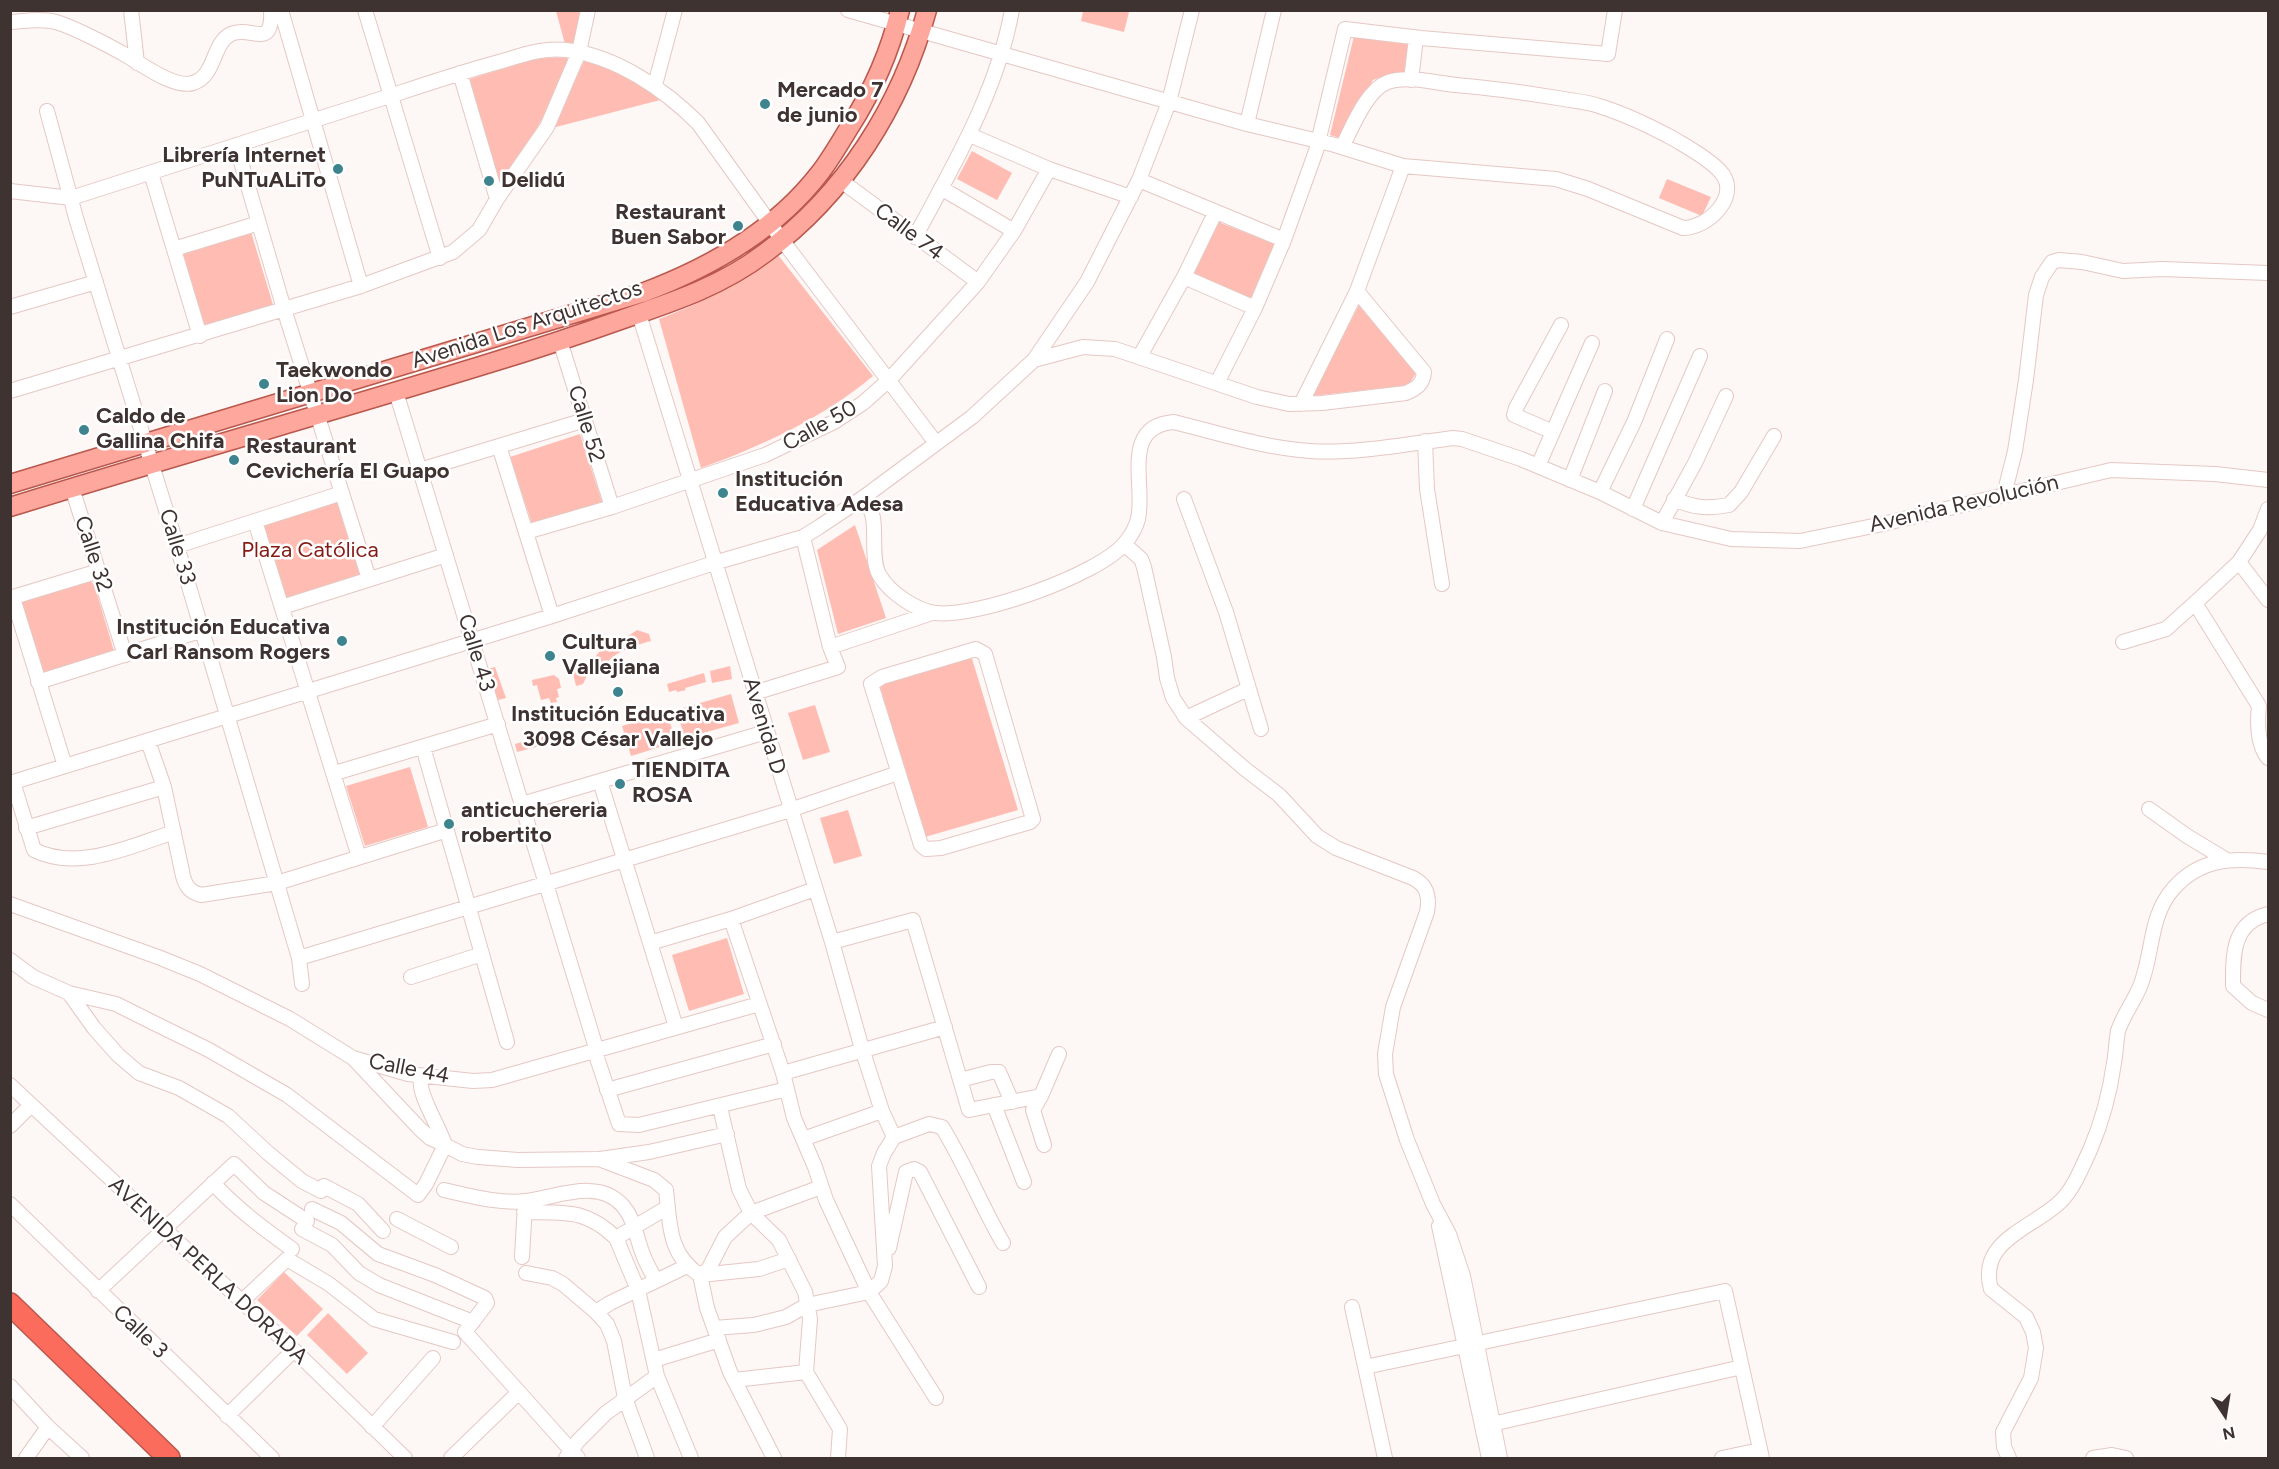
<!DOCTYPE html>
<meta charset="utf-8">
<style>
body{margin:0}
#map{position:relative;width:2279px;height:1469px;overflow:hidden;background:#fdf7f6;font-family:Figtree,sans-serif}
canvas{display:block}
.frame{position:absolute;inset:0;border:12px solid #3e3331;pointer-events:none}
.north{position:absolute;left:2195px;top:1385px;width:60px;height:60px;-webkit-text-stroke:4px #fff;paint-order:stroke;rotate:168deg;font-size:16px;font-weight:700;line-height:24px;text-align:center;color:#3e3331}
.north::after{content:'';display:block;margin:auto;width:21px;height:27px;background:#3e3331;clip-path:polygon(50% 0,100% 100%,50% 72%,0 100%)}
</style>
<div id="map">
<canvas width="2279" height="1469"></canvas>
<div class="frame"></div>
<div class="north">N</div>
</div>
<script>
const context = document.querySelector('canvas').getContext('2d');
context.lineJoin = 'round';
function fillPath(path, color) { context.fillStyle = color; context.fill(path, 'evenodd'); }
function strokePath(path, color, width, dash) { context.strokeStyle = color; context.lineWidth = width; context.lineCap = dash ? 'butt' : 'round'; context.setLineDash(dash || []); context.stroke(path); }
function label(font, color, halo, rows, align = 'center') {
  context.font = font + ' Figtree,sans-serif'; context.lineWidth = 5; context.setLineDash([]); context.textBaseline = 'middle'; context.strokeStyle = halo; context.fillStyle = color; for (const [text, x, y, turn = 0] of rows) {
    context.save(); context.translate(x, y); context.rotate((+turn || 0) * Math.PI / 180); context.textAlign = isNaN(turn) ? turn : align; if (halo) context.strokeText(text, 0, 0); context.fillText(text, 0, 0); context.restore();
  }
}
const green = new Path2D(`
 M556 11H583L573 44H565Z
 M1124 11 1129 12 1124 32 1081 21 1083 11Z
 M1354 36 1412 40 1408 75H1388L1373 80 1340 138 1330 135Z
 M571 57C550 107 528 147 498 193L464 81 535 58Z
 M585 59 627 77 664 99 552 128Z
 M972 151 1012 173 997 200 957 179Z
 M1667 179 1711 197 1702 216 1659 198Z
 M1218 222 1278 245 1252 301 1192 275Z
 M251 232 274 308 202 328 178 255Z
 M778 255 873 376C823 418 762 446 701 468L659 319C702 303 741 283 778 255Z
 M1359 305 1416 373 1410 383 1403 386 1312 396Z
 M580 434 602 502 532 524 510 457Z
 M338 499 363 577 282 607 255 521Z
 M855 525 886 618 838 634 817 550Z
 M88 580 94 584 114 651 44 676 20 599Z
 M637 630 649 634 651 641C629 647 612 652 600 672L590 667C603 638 616 646 637 630Z
 M970 652 1018 810 925 837 878 680Z
 M575 665 578 673 590 669 583 684 576 686 572 669Z
 M730 666 732 679 712 683 710 671Z
 M495 667 506 698 498 700 488 669Z
 M704 673 706 682 685 688 686 690 677 692 676 690 669 692 667 684Z
 M554 675 559 679 561 688 557 689 559 697 556 698 557 702 551 703 549 698 541 700 537 685 533 686 532 680Z
 M731 694 739 723 685 738 676 710Z
 M815 705 830 752 803 760 788 713Z
 M667 713 676 742 631 756 622 726Z
 M547 735 544 745 517 752 515 744Z
 M410 767 428 827 365 846 346 786Z
 M848 810 862 856 834 864 820 818Z
 M727 938 744 994 689 1011 672 955Z
 M284 1272 323 1309 297 1336 257 1300Z
 M328 1313 368 1353 347 1374 307 1335Z`);
const minor = new Path2D(`
 M131 10 137 63
 M281 10 361 286
 M365 10 440 258
 M848 10 1247 124 1335 145 1403 166 1556 179 1588 189 1683 228C1709 228 1743 194 1719 170 1706 157 1689 148 1674 139 1650 126 1625 114 1599 106 1588 102 1575 101 1564 99 1528 93 1492 88 1456 85 1435 83 1408 75 1388 82 1367 89 1352 128 1342 147
 M10 22C25 21 42 18 56 22 73 27 106 44 122 53 139 62 173 89 193 83 216 76 212 43 231 34 251 25 273 51 271 10
 M460 73 497 199
 M1411 80 1416 38
 M655 85 675 10
 M47 111 76 218 177 546 299 958 302 984
 M1247 124 1274 10
 M970 135 1049 169 1131 197
 M236 145 284 309 369 579
 M151 173 200 336
 M840 180 978 282
 M1139 180 1284 240
 M941 188 1014 231
 M10 191 71 198C180 163 290 128 399 93 432 82 466 71 499 62 520 56 543 47 566 50 616 56 664 89 698 123L782 240 936 443
 M915 237C954 164 997 92 1012 10
 M174 249 259 223
 M1184 277 1255 308
 M10 307 96 282
 M639 314 832 942 862 1049 882 1111 894 1137
 M560 341 612 507
 M1140 356 1184 277 1215 213
 M1034 360 1083 347 1115 349 1257 397 1289 404 1322 403 1406 393C1417 388 1423 384 1424 372L1357 291
 M1217 383 1255 308 1284 240 1316 151 1345 29 1421 38 1608 54 1615 10
 M10 391 361 286 453 252 479 230 497 199 547 127 579 52 588 10
 M396 392 597 1051
 M1301 404 1357 291 1403 166
 M1553 432 1514 415 1516 408 1561 325
 M1425 441 1427 489 1442 584
 M499 446 552 616
 M1538 466 1592 343
 M420 470 585 420
 M1570 480 1605 391
 M72 488 125 655
 M1600 492 1634 422 1667 339
 M2004 495 2015 451 2026 380 2036 295 2042 277 2052 262 2059 260 2082 262 2123 271 2162 269 2268 273
 M864 497C868 504 872 511 873 518 876 534 871 563 880 576 890 593 917 611 936 613 976 618 1099 575 1125 543 1130 537 1136 527 1138 519 1146 485 1120 426 1174 422 1218 433 1264 448 1310 451 1355 454 1407 444 1453 438L1462 439 1521 459 1600 492 1662 523 1731 539 1800 541 1878 525 2111 470 2215 474 2268 480
 M1184 499 1226 612 1261 729
 M1674 499C1694 508 1708 509 1729 505L1741 492 1774 436
 M1633 509 1700 356
 M255 521 359 857
 M1662 523 1695 463 1726 396
 M526 532 612 507 765 455 834 422 863 403 889 380 978 282 1014 231 1049 169
 M1124 544 1141 559 1144 567 1164 657 1167 678 1173 698 1186 718 1245 769 1279 795 1317 836 1336 848 1413 878C1427 885 1430 896 1427 912L1393 1007 1385 1054 1386 1074 1407 1140 1433 1204 1449 1234 1463 1276 1500 1458
 M177 546 342 493
 M2239 562 2268 600
 M10 598 99 571
 M13 598 65 766
 M2195 603 2259 706C2257 724 2257 744 2268 758
 M282 607 446 555
 M2123 642 2166 629 2195 603 2239 562 2260 530 2268 509
 M830 647 932 613
 M976 649 985 654 1033 819 1030 822 941 848 926 849 921 845 871 684 882 677Z
 M38 682 203 630
 M754 693 838 667 830 647 803 537
 M1186 718 1248 689
 M148 741 164 787 183 876C186 887 190 892 201 895L277 883 447 830
 M423 747 507 1042
 M335 773 498 724
 M600 781 676 1027
 M13 782 34 850C78 872 131 846 174 832
 M10 783 552 616 714 563 803 537 819 527 864 497 972 417 1034 360 1087 282 1139 180 1169 102 1192 10
 M522 804 766 732
 M2149 809 2187 836 2225 859
 M26 828 164 787
 M10 904 158 957 200 974 290 1019 353 1058 408 1074 473 1081 492 1080 759 1004
 M2268 914C2232 923 2233 955 2233 986L2252 1003 2268 1010
 M731 919 783 1073 794 1118 815 1167 826 1200 869 1292 936 1398
 M832 942 913 920 969 1110 1041 1096 1059 1054
 M650 943 731 919 815 889
 M299 958 790 810 898 773
 M10 960 33 977 69 993 116 1004 156 1024 209 1050 287 1095 418 1195 426 1184 445 1145 430 1138 420 1129 354 1059
 M411 977 482 954
 M69 993 94 1028 118 1055 139 1073 179 1088 228 1116 268 1153 302 1181 321 1191
 M595 1052 619 1124 639 1125 787 1089
 M783 1073 945 1027
 M426 1076 421 1081C418 1094 440 1128 445 1145L462 1154 478 1157 518 1160 599 1159 654 1180 666 1190C670 1223 668 1255 700 1275L707 1308 730 1372 774 1458
 M960 1080 991 1072H999L1012 1102
 M10 1085 294 1350 405 1458
 M607 1090 774 1044
 M1041 1096 1033 1110 1044 1145
 M994 1105 1024 1182
 M720 1107 739 1189 751 1213 779 1240 805 1292 810 1319 806 1372 840 1429 838 1458
 M10 1126 31 1105
 M803 1139 882 1111
 M600 1159 649 1152 727 1134
 M213 1183C237 1209 264 1229 292 1249
 M324 1186 358 1204 383 1231
 M444 1190C470 1196 499 1204 526 1201 555 1198 598 1177 623 1206 636 1221 636 1239 644 1257 647 1265 652 1273 656 1281
 M10 1204 272 1458
 M668 1207 616 1238 638 1290 657 1376 691 1458
 M312 1209 341 1223 378 1254 435 1275 485 1298 487 1303 465 1332 578 1458
 M524 1212C564 1213 585 1208 616 1238
 M397 1219 451 1247
 M1439 1226 1489 1458
 M302 1229 332 1245 359 1273 379 1285 473 1322
 M889 1248 906 1172 914 1169 920 1172 979 1287
 M522 1257 525 1203
 M526 1273 552 1278 563 1284 596 1312 607 1324 614 1341 625 1398 647 1458
 M700 1275 708 1270 725 1237 751 1213 821 1187
 M700 1275 759 1269 789 1259
 M98 1291 234 1164 264 1193 307 1221
 M241 1302 287 1259 329 1284 374 1319 453 1342
 M1352 1307 1385 1458
 M596 1312 610 1303 687 1266
 M714 1328 754 1325 786 1317 807 1305 869 1292 881 1281 885 1266 879 1166 884 1153 894 1137 929 1124 942 1127C965 1164 981 1205 1003 1243
 M654 1360 719 1340
 M1365 1367 1725 1291 1762 1458
 M734 1380 806 1372
 M10 1386 48 1427 82 1458
 M227 1416 294 1350
 M1492 1424 1742 1367
 M372 1427 433 1358
 M26 1458 48 1427
 M451 1458 519 1392
 M566 1458 578 1441 606 1413 657 1376
 M1722 1458 1760 1450
 M2009 1458 2004 1447 2003 1432 2031 1378 2036 1348 2033 1332 2026 1317 1991 1289C1977 1240 2034 1228 2061 1201 2074 1188 2082 1167 2090 1150 2102 1122 2110 1092 2114 1063 2116 1052 2116 1042 2118 1031 2124 1012 2138 997 2143 978 2153 947 2151 914 2173 889 2199 859 2232 857 2268 862
 M2093 1458 2112 1455 2126 1458`);
const major = new Path2D(`
 M10 484 642 293C709 268 774 232 819 174 830 160 839 144 849 128 872 92 890 52 900 10
 M10 507C170 457 331 412 490 363 536 349 581 334 626 318 676 301 723 285 765 253 845 194 901 106 927 10`);
const highway = new Path2D(`
 M10 1304 169 1458`);
const markers = [
 [765,104,6,"#3d848e"],
 [338,169,6,"#3d848e"],
 [489,181,6,"#3d848e"],
 [738,226,6,"#3d848e"],
 [264,384,6,"#3d848e"],
 [84,430,6,"#3d848e"],
 [234,460,6,"#3d848e"],
 [723,493,6,"#3d848e"],
 [342,641,6,"#3d848e"],
 [550,656,6,"#3d848e"],
 [618,692,6,"#3d848e"],
 [620,784,6,"#3d848e"],
 [449,824,6,"#3d848e"]
];
const poiNames = [
 ["Mercado 7",777,91],
 ["de junio",777,116],
 ["Librería Internet",326,156,"right"],
 ["PuNTuALiTo",326,181,"right"],
 ["Delidú",501,181],
 ["Restaurant",726,213,"right"],
 ["Buen Sabor",726,238,"right"],
 ["Taekwondo",276,371],
 ["Lion Do",276,396],
 ["Caldo de",96,417],
 ["Gallina Chifa",96,442],
 ["Restaurant",246,447],
 ["Cevichería El Guapo",246,472],
 ["Institución",735,480],
 ["Educativa Adesa",735,505],
 ["Institución Educativa",330,628,"right"],
 ["Carl Ransom Rogers",330,653,"right"],
 ["Cultura",562,643],
 ["Vallejiana",562,668],
 ["Institución Educativa",618,715,"center"],
 ["3098 César Vallejo",618,740,"center"],
 ["TIENDITA",632,771],
 ["ROSA",632,796],
 ["anticuchereria",461,811],
 ["robertito",461,836]
];
const streetNames = [
 ["Calle 74",909,232,37],
 ["Avenida Los Arquitectos",527,325,-18],
 ["Calle 52",586,424,73],
 ["Calle 50",820,426,-29],
 ["Avenida Revolución",1964,504,-13],
 ["Calle 33",177,547,73],
 ["Calle 32",93,554,72],
 ["Calle 43",476,653,73],
 ["Avenida D",764,726,73],
 ["Calle 44",409,1069,11],
 ["AVENIDA PERLA DORADA",208,1271,43],
 ["Calle 3",140,1332,44]
];
const parkNames = [
 ["Plaza Católica",310,551]
];
fillPath(green, '#ffbcb2');
strokePath(minor, '#e5c8c3', 16);
strokePath(major, '#ba584d', 21);
strokePath(highway, '#ba584d', 24);
strokePath(minor, '#fff', 14);
strokePath(major, '#fda79d', 18);
strokePath(highway, '#fc6c5c', 21);
for (const [x, y, r, color] of markers) { const dot = new Path2D(); dot.arc(x, y, r, 0, 2 * Math.PI); context.fillStyle = color; context.fill(dot); strokePath(dot, '#fff', 2); }
label('bold 22px', '#3e3331', '#fff', poiNames, 'left');
label('22px', '#3e3331', '#fff', streetNames);
label('22px', '#831b15', '#fff', parkNames);
</script>
